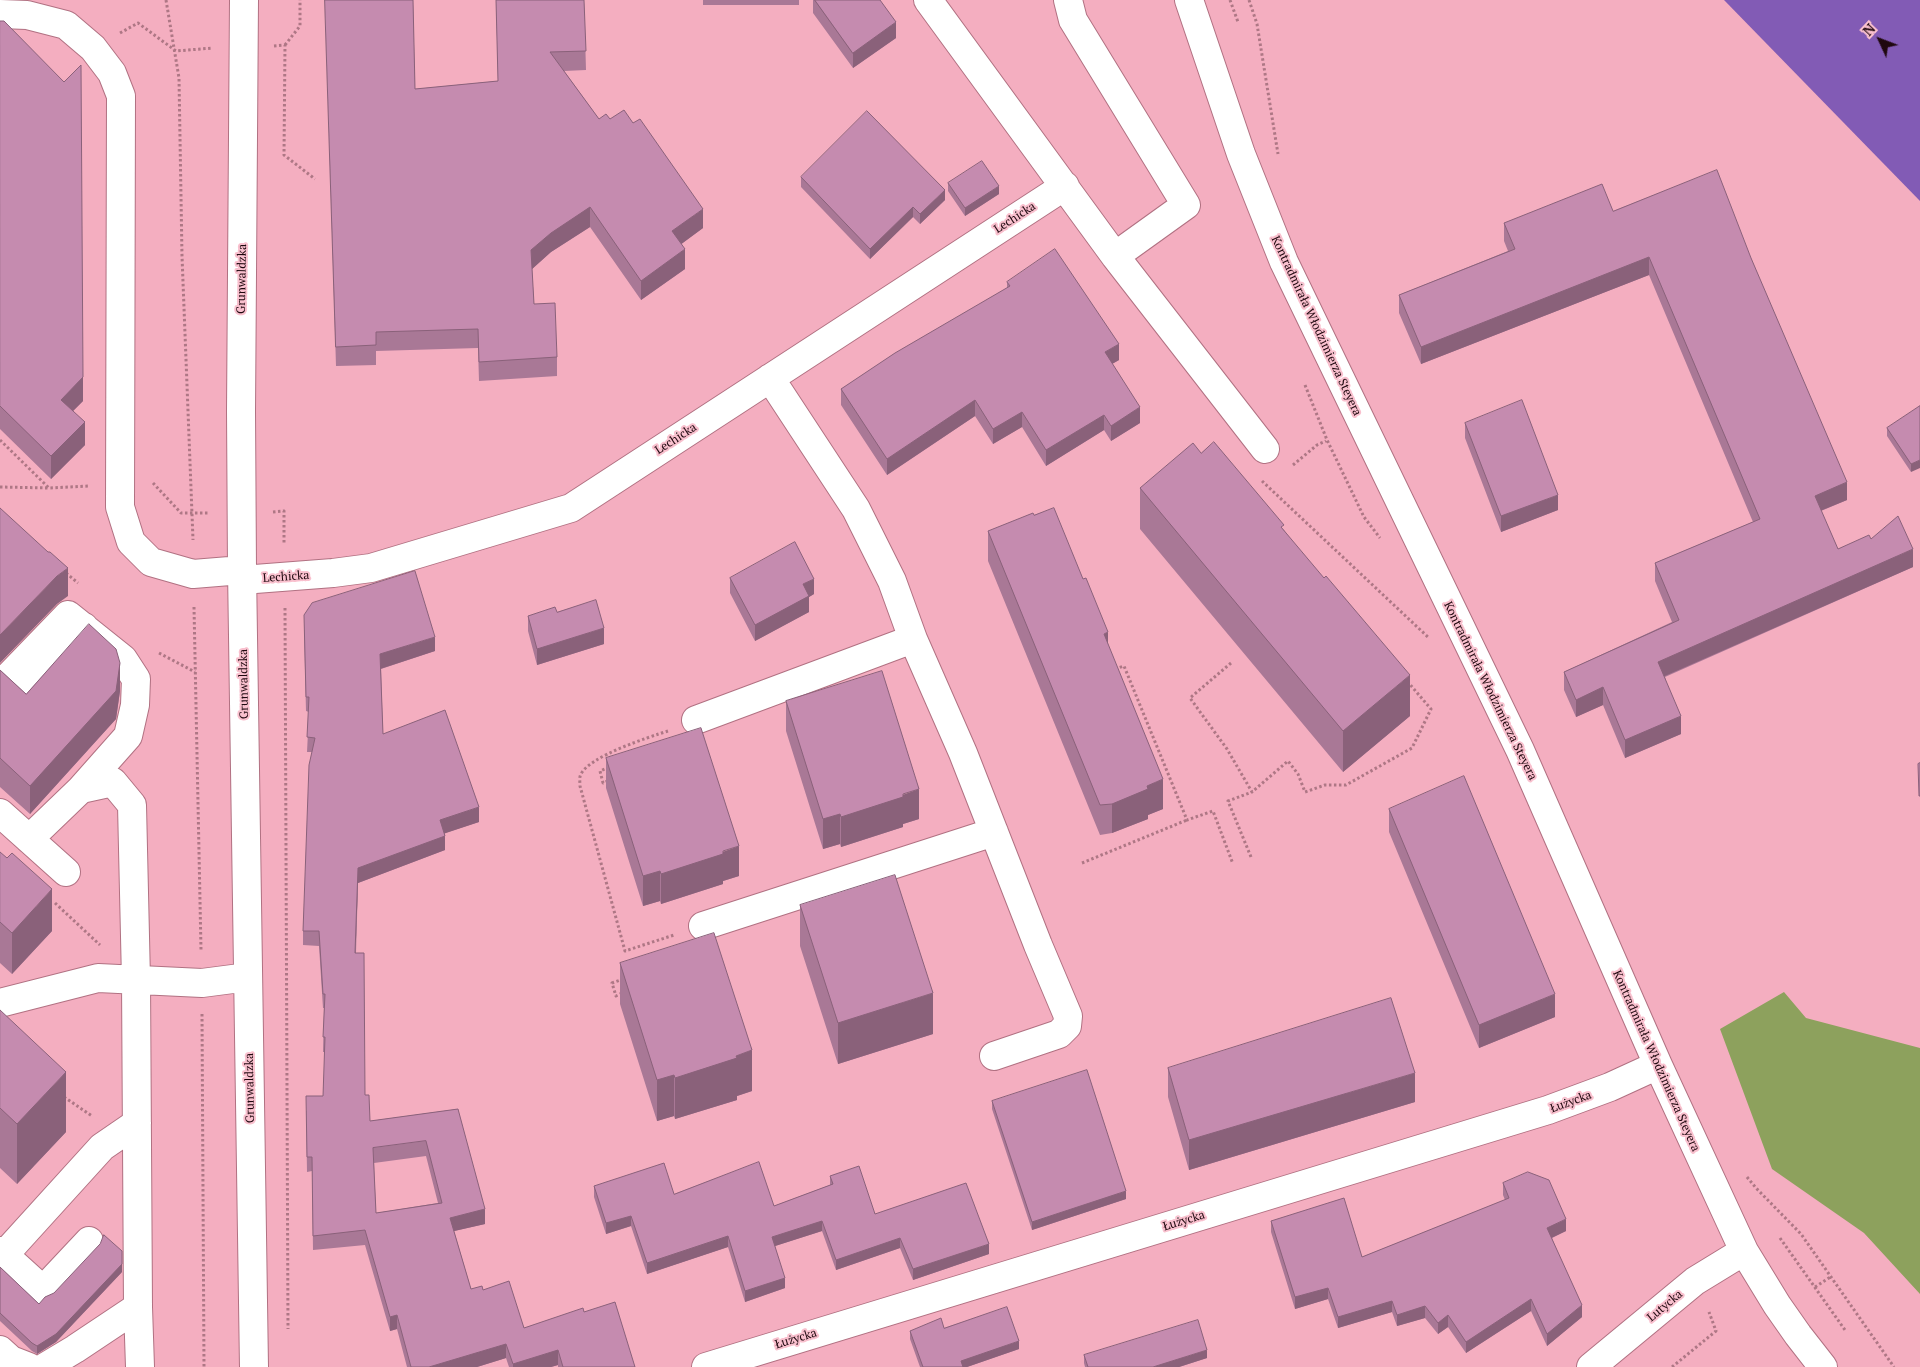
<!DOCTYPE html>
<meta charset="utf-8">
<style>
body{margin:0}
#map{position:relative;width:1920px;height:1367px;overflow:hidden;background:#f4aec0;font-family:"PT Serif",serif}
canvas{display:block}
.north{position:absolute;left:1855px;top:15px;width:50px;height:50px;-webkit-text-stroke:4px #f9c0ce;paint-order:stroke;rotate:313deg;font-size:14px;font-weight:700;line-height:20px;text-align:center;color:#1f080f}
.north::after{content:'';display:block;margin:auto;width:18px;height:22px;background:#1f080f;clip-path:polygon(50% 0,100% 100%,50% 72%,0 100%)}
</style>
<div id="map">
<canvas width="1920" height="1367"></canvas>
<div class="north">N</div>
</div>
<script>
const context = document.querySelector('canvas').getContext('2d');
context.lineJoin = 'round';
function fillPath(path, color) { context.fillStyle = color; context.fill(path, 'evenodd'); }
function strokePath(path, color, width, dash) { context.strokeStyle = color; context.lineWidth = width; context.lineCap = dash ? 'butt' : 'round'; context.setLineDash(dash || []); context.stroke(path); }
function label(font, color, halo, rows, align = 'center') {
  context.font = font + ' "PT Serif",serif'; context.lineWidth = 4; context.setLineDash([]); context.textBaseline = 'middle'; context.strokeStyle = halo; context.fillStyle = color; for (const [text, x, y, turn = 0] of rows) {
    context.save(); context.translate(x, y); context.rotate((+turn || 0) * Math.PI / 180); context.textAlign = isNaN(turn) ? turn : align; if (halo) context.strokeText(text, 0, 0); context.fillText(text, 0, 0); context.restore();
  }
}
const green = new Path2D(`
 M1784 992 1806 1018 1920 1048V1294L1864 1233 1772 1169 1720 1029Z`);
const water = new Path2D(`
 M1724 0H1920V201Z`);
const path = new Path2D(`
 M166 0 179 78 182 256 193 540
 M1230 0 1238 22
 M1249 0 1257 24 1278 154
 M120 33 138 23 176 51 213 48
 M285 45 300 26V0
 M274 46 285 45 284 155 315 179
 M1305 385 1327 440 1364 517 1380 538
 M0 440 49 488 89 486
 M1293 465 1317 445 1326 441
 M1262 481 1429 638
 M153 483 181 513H209
 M0 487 49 488
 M273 512 284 511V544
 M66 573 78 583
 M194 607 201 950
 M285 608 288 1329
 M159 653 195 672
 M1231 663 1190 698 1227 749 1252 792 1288 761 1298 774 1305 792 1325 785H1346L1412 748 1431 709 1407 681
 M1115 669 1124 666 1187 820 1213 811 1233 864
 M668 731C649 737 590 756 581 774 579 777 580 782 580 786L625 951 674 935
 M609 767 600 771 603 783 610 780
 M1251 857 1228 801 1252 792
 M1082 863 1187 820
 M55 903 100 945
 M622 993 616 996 612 983 623 979
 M202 1014 204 1367
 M64 1097 92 1116
 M1747 1177 1756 1188 1801 1234 1894 1367
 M1780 1238 1845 1330
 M1815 1287 1832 1276
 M1672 1367 1716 1331 1709 1312`);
const minor = new Path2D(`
 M244 0 241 411 242 570 254 1367
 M928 0 1115 256 1265 449
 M1068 0 1073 20 1186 205 1115 256
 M1189 0 1241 154 1284 262 1520 750 1658 1065 1744 1251 1777 1305 1798 1335 1823 1367
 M0 14 27 15 66 25 93 48 112 73 121 96 120 507 131 542 151 562 193 574 242 570
 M770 378 856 509 892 581 913 639
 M242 580 333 573 371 568 571 508 1065 186
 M696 720 913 639 963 753 1038 945 1068 1016 1067 1026 1059 1034 994 1056
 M81 789 128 736 135 705 136 679 123 659 68 615 8 677 21 690 84 627
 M0 813 66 872
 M29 839 81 789 113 782 132 805 136 980 138 1307 75 1349 45 1367
 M703 926 994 832
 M0 1003 98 978 202 983 248 977
 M0 1251 43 1290 89 1241
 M4 1255 102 1147 137 1123
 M138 1307 140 1367
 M0 1350 11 1360 29 1367
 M706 1367 1548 1110 1610 1087 1658 1065
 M1591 1367 1695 1281 1744 1251`);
const wall = new Path2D(`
 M325 0H413L415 89 498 81 496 0H584L586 70 564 71 599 119 703 228 681 244 685 269 641 300 590 227 551 252 532 269 534 304 557 357V376L479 381 478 348 376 351V365L336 366Z
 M703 0H799V5H703Z
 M813 0H880L896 38 853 68 813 13Z
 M0 21 83 401 73 411 85 445 51 479 0 429Z
 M801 177 945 200 920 224 913 217 870 259 801 187Z
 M948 183 999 194 965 216 948 191Z
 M1613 211 1751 258 1847 500 1821 511 1838 549 1871 539 1913 567 1665 677 1681 734 1625 758 1603 705 1576 717 1564 690V672L1672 622 1655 581V563L1753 522 1649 275 1421 364 1399 313V295L1508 251 1504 241V223Z
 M1007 282 1119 360 1112 364 1140 423 1111 441 1104 430 1046 466 1022 427 993 444 975 416 887 475 841 405V389L1007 288Z
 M1920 406 1911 472 1887 436V428Z
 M1465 423 1558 510 1501 532 1465 438Z
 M1201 453 1284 530 1410 716 1343 772 1140 529V488Z
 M988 531 1108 645 1163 809 1148 815V819L1112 833 1100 835 988 561Z
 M730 578 814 594 809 597V612L755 641 730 593Z
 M557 612 604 644 537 665 528 631V616Z
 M304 630 435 651 381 669 383 734 479 822 445 833V850L358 883 356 953 365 1095 370 1121 458 1109 485 1224 454 1231 471 1289 483 1290 524 1328 584 1312 635 1367H558V1365L551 1367H509L506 1358 477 1367H407L397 1329 390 1331 365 1245 313 1250 312 1171 307 1172 306 1111 323 1096 325 1052H323L324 1008H323L319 946 303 945V931L312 752H307L309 712 306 711ZM426 1156 438 1203 376 1213 374 1163Z
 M0 670 26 694 120 691 116 719 30 814 0 787Z
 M786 701 919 819 903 824V827L841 847 840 844 823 849 786 731Z
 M606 758 739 876 723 881V884L661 904 660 901 643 906 606 788Z
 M1389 809 1555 1017 1479 1048 1389 832Z
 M0 852 52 931 12 974 0 963Z
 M800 905 933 1034 838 1064 800 946Z
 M620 963 752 1091 737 1096V1100L675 1119 674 1116 657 1121 620 1004Z
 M0 1010 66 1132 17 1184 0 1168Z
 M1168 1068 1415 1102 1189 1170 1168 1097Z
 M992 1101 1126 1199 1032 1230 992 1109Z
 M830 1176 875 1214 989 1254 913 1280 900 1248 836 1270 822 1231 775 1246 785 1288 745 1302 728 1247 647 1274 631 1226 606 1234 594 1197V1186L674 1194 774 1206 830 1185Z
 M1503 1183 1566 1231 1552 1238 1582 1317 1547 1346 1531 1311 1466 1353 1448 1327 1438 1334 1425 1318 1397 1326 1392 1312 1338 1328 1328 1299 1295 1309 1271 1232V1221L1362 1257 1505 1200 1503 1195Z
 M0 1267 39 1304 122 1272 56 1342 37 1354 32 1351 0 1321Z
 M944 1328 1019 1349 967 1367H920L910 1339V1331Z
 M1084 1355 1207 1358 1179 1367H1085L1084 1363Z`);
const shadedWall = new Path2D(`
 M896 22V38L853 68V53Z
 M999 186V194L965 216V208Z
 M945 190V200L920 224V214Z
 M590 207V227L551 252 531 270V250L551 233Z
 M913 207V217L870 259V249Z
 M703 209V228L672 251V231Z
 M685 249V269L641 300V281Z
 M1649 257V275L1421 364V347Z
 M1119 344V360L1105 368V352Z
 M83 377V401L61 423V400Z
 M975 400V416L887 475V459Z
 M1140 407V423L1111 441V426Z
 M1022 412V427L993 444V429Z
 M1104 415V430L1046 466V450Z
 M85 422V445L51 479V456Z
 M1920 460V468L1911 472V464Z
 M1847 482V500L1815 513V496Z
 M1558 495V510L1501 532V516Z
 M1913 549V567L1658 679V662Z
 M68 568V596L57 604 0 663V635L57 576Z
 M814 579V594L809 597V612L755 641V625L803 584Z
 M604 628V644L537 665V649Z
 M1108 632V662L1104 634Z
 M435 637V651L380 669V654Z
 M120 663V691L116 719 30 814V786Z
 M1410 675V716L1343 772V731Z
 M1603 687V705L1576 717V700Z
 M1681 716V734L1625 758V740Z
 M1163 779V809L1148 815V819L1112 833V804L1147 786Z
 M919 789V819L903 824V827L841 847V817Z
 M479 807V822L440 835V820Z
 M840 814V844L823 849V819Z
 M445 836V850L358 883 355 967 358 868Z
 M739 846V876L723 881V884L661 904V874Z
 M660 871V901L643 906V876Z
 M52 889V931L12 974V933Z
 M933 993V1034L838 1064V1023Z
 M1555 994V1017L1479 1048V1025Z
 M752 1050V1091L737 1096V1100L675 1119V1078Z
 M66 1072V1132L17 1184V1124Z
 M1415 1073V1102L1189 1170V1140Z
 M674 1075V1116L657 1121V1080Z
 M1126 1191V1199L1032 1230V1222Z
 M485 1209V1224L450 1232V1218Z
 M631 1216V1226L606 1234V1223Z
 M1566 1219V1231L1547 1240V1228Z
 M822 1221V1231L772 1247V1237Z
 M728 1236V1247L647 1274V1263Z
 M900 1238V1248L836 1270V1260Z
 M989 1244V1254L913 1280V1269Z
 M122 1264V1272L56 1342 37 1354V1346Z
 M785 1278V1288L745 1302V1291Z
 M1328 1288V1299L1295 1309V1297Z
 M1531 1299V1311L1466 1353V1342Z
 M1392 1301V1312L1338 1328V1317Z
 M1582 1305V1317L1547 1346V1334Z
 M1425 1306V1318L1397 1326V1315Z
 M397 1315V1329L390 1331V1317Z
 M1448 1315V1327L1438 1334V1323Z
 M1019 1341V1349L967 1367H961V1361Z
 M506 1344V1358L477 1367H429Z
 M558 1350V1365L551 1367H513V1364Z
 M1207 1350V1358L1179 1367H1153Z`);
const building = new Path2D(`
 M325 0H413L415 89 498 81 496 0H584L586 51 550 52 599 119 606 114 610 119 624 110 633 123 640 119 703 209 672 231 685 249 641 281 590 207 551 233 531 250 534 304 555 303 557 357 479 362 478 329 376 332V345L336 347Z
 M815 0H880L896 22 853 53Z
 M0 21H4L64 82 81 65 83 377 61 400 85 422 51 456 0 406Z
 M867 111 945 190 920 214 913 207 870 249 801 177Z
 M982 161 999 186 965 208 948 183Z
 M1717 170 1751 258 1847 482 1815 496 1838 549 1869 535 1871 539 1898 516 1913 549 1658 662 1681 716 1625 740 1603 687 1576 700 1564 672 1679 620 1655 563 1760 519 1649 257 1421 347 1399 295 1515 249 1504 223 1602 184 1613 211Z
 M1055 249 1119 344 1105 352 1140 407 1111 426 1104 415 1046 450 1022 412 993 429 975 400 887 459 841 389 895 353 1010 286 1007 282Z
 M1522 400 1558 495 1501 516 1465 423Z
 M1920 406V460L1911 464 1887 428Z
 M1214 442 1284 525 1281 527 1324 578 1326 576 1410 675 1343 731 1140 488 1193 443 1201 453Z
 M0 508 48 552H50L68 568 57 576 0 635Z
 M1054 508 1083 579 1086 578 1108 632 1104 634 1163 779 1147 786 1148 789 1112 804 1100 805 988 531 1033 513 1034 515Z
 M795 542 814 579 803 584 809 596 755 625 730 578Z
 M415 571 435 637 380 654 383 734 445 710 479 807 440 820 445 836 358 868 355 953H364L365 1095H369L370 1121 458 1109 485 1209 450 1218 471 1289 482 1286 483 1290 509 1281 524 1328 583 1308 584 1312 615 1302 635 1367H563L558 1350 513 1364 506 1344 429 1367H411L397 1315 390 1317 365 1230 313 1236 312 1157H307L306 1096H323L325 1037H323L325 994H323L319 931H303L309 765 315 738 307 737 309 697H306L304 615 312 603ZM426 1141 442 1203 376 1213 373 1148Z
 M596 600 604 628 537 649 528 616 555 607 557 612Z
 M89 624 116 649 120 663 116 691 30 786 0 758V670L26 694Z
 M882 671 919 789 903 794V797L841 817 840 814 823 819 786 701Z
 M701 728 739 846 723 851V854L661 874 660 871 643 876 606 758Z
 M1920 763V796H1919L1918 764Z
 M1464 776 1555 994 1479 1025 1389 809Z
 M0 852 7 858 12 853 52 889 12 933 0 922Z
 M895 875 933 993 838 1023 800 905Z
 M714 933 752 1050 736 1056 737 1058 675 1078 674 1075 657 1080 620 963Z
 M1391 998 1415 1073 1189 1140 1168 1068Z
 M0 1010 66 1072 17 1124 0 1108Z
 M1087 1070 1126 1191 1032 1222 992 1101Z
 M759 1162 774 1206 833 1184 830 1176 859 1166 875 1214 966 1183 989 1244 913 1269 900 1238 836 1260 822 1221 772 1237 785 1278 745 1291 728 1236 647 1263 631 1216 606 1223 594 1186 664 1163 674 1194Z
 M1528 1172 1549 1180 1566 1219 1547 1228 1582 1305 1547 1334 1531 1299 1466 1342 1448 1315 1438 1323 1425 1306 1397 1315 1392 1301 1338 1317 1328 1288 1295 1297 1271 1221 1344 1198 1362 1257 1509 1198 1503 1183Z
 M104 1235 122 1251V1264L56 1334 37 1346 32 1343 0 1313V1267L39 1304 45 1297 54 1293 100 1244Z
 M1007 1307 1019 1341 961 1361 963 1367H923L910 1331 941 1318 944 1328Z
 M1198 1320 1207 1350 1153 1367H1088L1084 1355Z`);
const streetNames = [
 ["Lechicka",1015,218,-33],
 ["Grunwaldzka",242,279,-89],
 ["Kontradmirała Włodzimierza Steyera",1316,326,65],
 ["Lechicka",676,439,-33],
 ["Lechicka",286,577,-4],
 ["Grunwaldzka",244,684,-91],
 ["Kontradmirała Włodzimierza Steyera",1490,691,64],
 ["Kontradmirała Włodzimierza Steyera",1656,1061,66],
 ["Grunwaldzka",250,1088,-91],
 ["Łużycka",1571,1102,-20],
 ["Łużycka",1184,1221,-17],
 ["Lutycka",1665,1306,-40],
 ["Łużycka",796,1339,-17]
];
fillPath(green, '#8da15d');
fillPath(water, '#825bb5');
strokePath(minor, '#b17182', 30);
strokePath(path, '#ae7785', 3, [2.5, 2.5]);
strokePath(minor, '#fff', 28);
fillPath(wall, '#a97896');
fillPath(shadedWall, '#8a617a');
fillPath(building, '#c58baf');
strokePath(building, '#8a617a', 1);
label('12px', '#1f080f', '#f9c0ce', streetNames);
</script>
